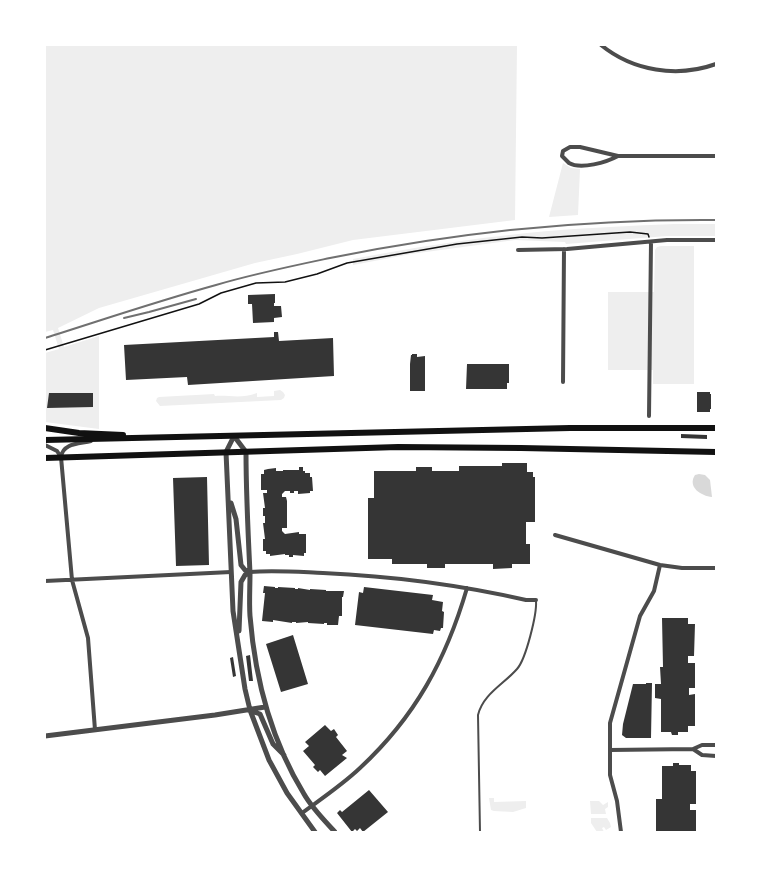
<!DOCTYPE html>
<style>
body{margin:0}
#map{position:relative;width:761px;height:877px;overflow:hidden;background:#fff;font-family:"IBM Plex Sans",sans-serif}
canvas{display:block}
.frame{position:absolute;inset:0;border:46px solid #fff;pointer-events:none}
</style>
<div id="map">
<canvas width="761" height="877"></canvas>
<div class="frame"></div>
</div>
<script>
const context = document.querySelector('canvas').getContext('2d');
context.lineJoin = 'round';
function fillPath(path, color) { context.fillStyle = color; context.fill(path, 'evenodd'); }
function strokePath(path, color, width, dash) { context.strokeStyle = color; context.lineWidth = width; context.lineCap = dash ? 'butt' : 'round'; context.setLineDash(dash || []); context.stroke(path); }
const green = new Path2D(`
 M45 45H517L515 220 353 240 297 254 255 263 99 308 58 328 64 347 99 336V429L45 422V353L59 349 53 330 45 332Z
 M563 163 571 168 580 169 578 215 549 217Z
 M675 224H716V236H667L566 244 565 242 515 240 411 254 353 265V259C410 248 468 239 527 233 576 228 626 226 675 224Z
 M661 246H694V384H653V370H608V292H654L655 250 657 247Z
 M280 390 283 392 285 395 284 398 281 400 160 406 156 401 157 398 159 397 214 394 215 396C230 395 241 399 257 393V397L274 396V391Z
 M489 798H494V802L526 801V808L513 812 494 811 491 810Z
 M590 801H599L603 805 608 802V807L605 809 606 814H591Z
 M591 818H607L610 823 611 827 606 830 604 827 602 828 604 832H597L591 823Z`);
const water = new Path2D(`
 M699 474 705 475 710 480 712 497C701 496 687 487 695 475Z`);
const building = new Path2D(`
 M275 294V303H274V306H281L282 317 274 318V322L253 323 252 304H248V295Z
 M274 332H278L279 341 333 338 334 376 188 385 187 377 126 380 124 345 274 337Z
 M412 354H417V357L425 356V391H410V364L411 355H412Z
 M467 364H509V383H507V389H466Z
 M697 392H710V394H711V409H710V412H697Z
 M49 393H93V407L47 408Z
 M681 434 707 435V439L681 438Z
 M502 463H527V472H533V477H535V522H526V544H530V564H512V568L493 569V564H445V568H427V564H392V559H368V498H374V471H416V467H432V471H459V466H502Z
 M299 467H303V471H305V473H310V477H312L313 491H310V493L298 494V491H294V493H290V491H285L282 494V497H286L287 501V528H282V531L285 534 299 532V534H306V553H304V556L293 555V557H289V555H285V554L270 556V554H266V551H263V539H265L263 523H265V516H263V508H265L263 493H267V490H261V474H264V470L268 469 276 468V471H283V470H299Z
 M207 477 209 565 176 566 173 478Z
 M264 586 275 587V588H278V587L295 588V589H298V588L310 590V589L326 590V591H344L343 597H342V616H339L338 625H327V623H324V624L308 623V622L296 623V622H292V623L273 620V622L262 621 265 593H263Z
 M364 587 433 595 432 600 443 602 442 611 444 612 443 628H441L440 631 434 630 433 634 355 625 359 592 363 593Z
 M662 618H688V624H695L694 656H688V663H695V688H689V695L695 694V726H688V732H678V735H672L671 732H661V699L655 698V684H661L660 667H663Z
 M293 635 308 684 281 692 266 644Z
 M250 655 253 681H249L246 656Z
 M233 657 236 676 233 677 230 658Z
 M646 683H652L651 738H626L622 735 623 724 633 684H646Z
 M325 725 331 731 334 729 338 735 336 737 347 751 342 755 347 758 325 776 320 770 318 772 313 767 315 765 303 751 309 746 305 742Z
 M673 763H679V765H691V771H696V804H690V810H696V832H656V799H662V766H673Z
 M369 790 388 812 363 832 360 828 357 831 355 829 352 832 337 813 340 810 342 812Z`);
const path = new Path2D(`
 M45 350 199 304 221 293 256 283 285 282 317 274 347 263 457 244 522 237 542 238 630 232 648 234 649 237`);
const service = new Path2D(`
 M480 832 478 715C483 694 504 684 517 669 526 659 537 614 536 601`);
const minor = new Path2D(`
 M601 45C633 71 677 78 716 64
 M618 156C607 162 581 170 569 163 567 161 564 158 562 156L563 151 570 147H580L618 156H716
 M518 250 567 249 667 240H716
 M563 382 564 249
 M649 416 651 242
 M91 441C79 444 63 443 61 457L72 580 88 638 95 730
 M45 445 57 451 61 457
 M555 535 660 565 682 568H716
 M250 572C274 570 299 572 323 573 392 576 460 585 526 600H536
 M45 581 231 572
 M693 749 702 755 716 756
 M610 750 693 749 702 745H716
 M302 813C321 799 342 785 360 768 415 717 446 660 467 588
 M621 832 617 801 610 775V723L640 616 654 591 660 565`);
const tertiary = new Path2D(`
 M231 503 236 519 241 565 245 570 250 572
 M239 631 241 582 245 575 250 572
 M251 711 260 714 273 744 284 755
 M45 736 215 715 265 707
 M315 832 287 793 269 760 250 710 245 689 233 611 226 452 234 436 246 452C246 492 248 533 250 573 250 587 249 602 250 616 255 678 271 740 304 794 312 808 324 820 335 832`);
const primary = new Path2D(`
 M45 428 79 433 123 435
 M45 440 570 428H716
 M45 458 398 447 521 448 716 452`);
const rail = new Path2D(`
 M124 318 149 312 196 299
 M45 338C102 320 158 301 216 285 253 274 292 266 330 258 457 232 586 219 716 220`);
fillPath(green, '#eee');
fillPath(water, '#d9d9d9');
fillPath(building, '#353535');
strokePath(path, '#111', 1.5);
strokePath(service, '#4c4c4c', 2);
strokePath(minor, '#4c4c4c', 4);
strokePath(tertiary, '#4c4c4c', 5);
strokePath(primary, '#111', 6);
strokePath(rail, '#707070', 2);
</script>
